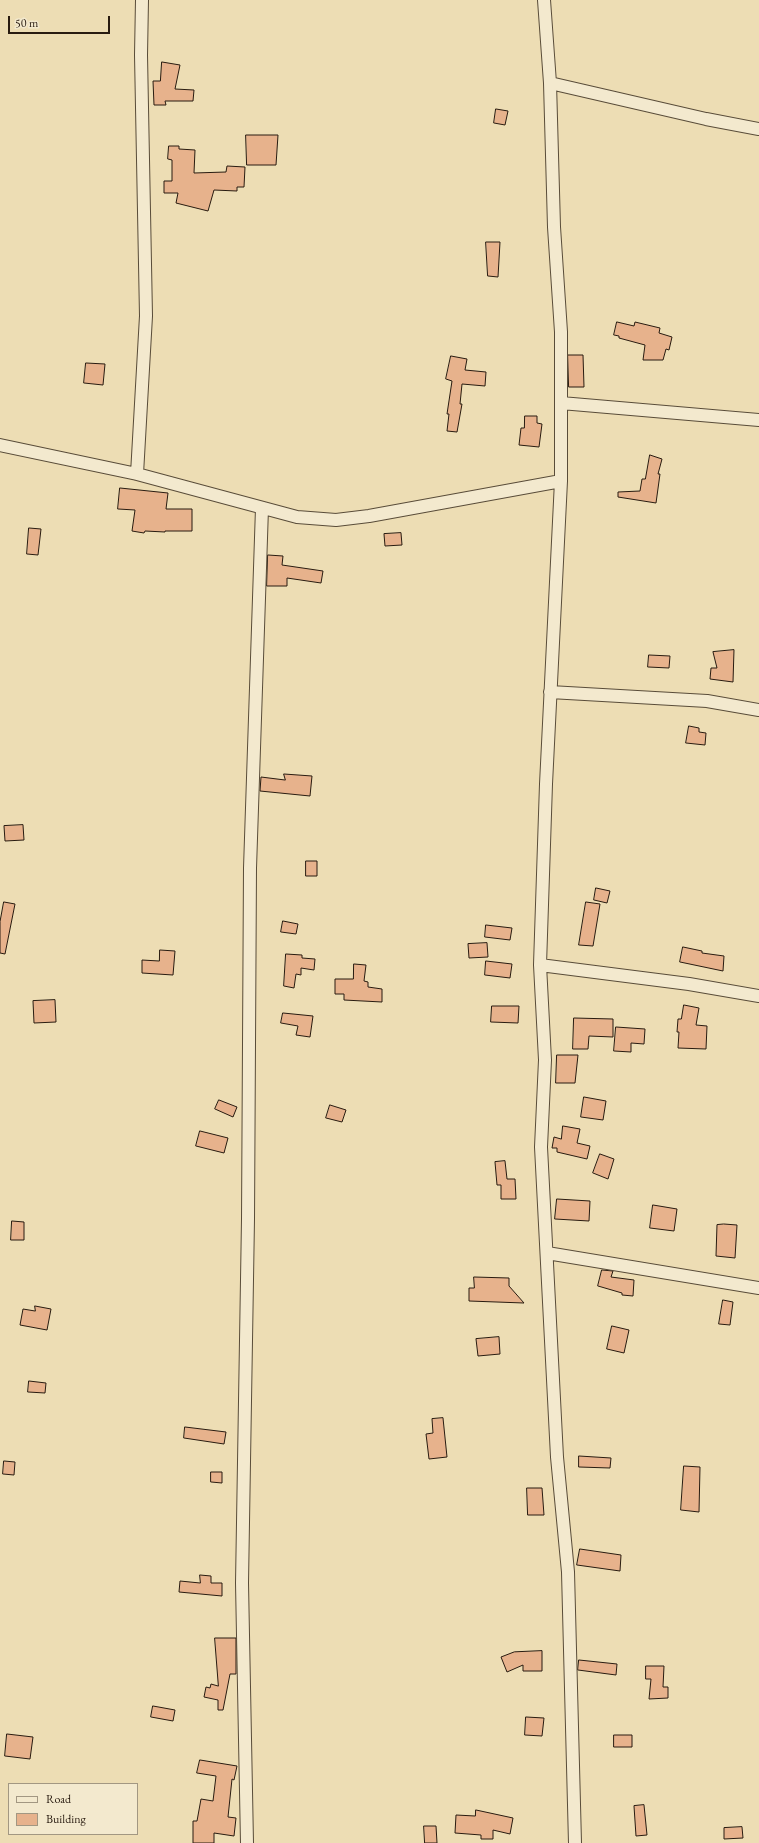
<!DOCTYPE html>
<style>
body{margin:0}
#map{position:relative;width:759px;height:1843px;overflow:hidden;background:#edddb4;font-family:"EB Garamond",serif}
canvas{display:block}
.legend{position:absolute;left:8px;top:1783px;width:130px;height:52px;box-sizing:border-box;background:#f3e9ce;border:1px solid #a29782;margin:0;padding:5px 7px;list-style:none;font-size:12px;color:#281b10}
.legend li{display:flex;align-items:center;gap:8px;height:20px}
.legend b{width:20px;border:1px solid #a29782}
.scale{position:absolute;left:8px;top:16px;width:102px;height:18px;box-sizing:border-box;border:2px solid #281b10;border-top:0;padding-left:5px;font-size:12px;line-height:14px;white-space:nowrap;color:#281b10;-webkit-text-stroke:3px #f3e9ce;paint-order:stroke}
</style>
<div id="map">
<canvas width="759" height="1843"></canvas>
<ul class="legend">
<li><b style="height:5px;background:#f3e9ce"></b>Road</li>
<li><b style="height:11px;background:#e7b28c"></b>Building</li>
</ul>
<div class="scale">50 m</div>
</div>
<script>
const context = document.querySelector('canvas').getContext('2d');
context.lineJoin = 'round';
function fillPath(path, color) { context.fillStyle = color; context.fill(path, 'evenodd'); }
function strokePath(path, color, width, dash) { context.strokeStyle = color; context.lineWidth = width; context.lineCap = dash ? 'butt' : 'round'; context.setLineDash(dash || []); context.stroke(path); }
const building = new Path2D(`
 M162 62 180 65 175 89 194 90 193 101H165L166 105H154L153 81H160Z
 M496 109 508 111 505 125 494 123Z
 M246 135H278L276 165H247Z
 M169 146H179V149L195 150 194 173 226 172 227 166 245 167 244 187H237V191L214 190 208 211 176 203 178 193H164V181H172V160L168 159Z
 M486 242H500L498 277 488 276Z
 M617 322 634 326 635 322 660 328 659 333 672 337 669 350 666 349 663 360H643L645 345 619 338V336L614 335Z
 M568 355H583L584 387H569Z
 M451 356 467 359 465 370 486 372 485 386 462 384 460 404H462L457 432 447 431 449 414H447L452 381 446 379Z
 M86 363 105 364 103 385 84 383Z
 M525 416H537V423L542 424 539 447 519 445 521 428H524Z
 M650 455 662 459 658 474H660L656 503 618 497V492L640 491 642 479H645Z
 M120 488 168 493 166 509H192V531H165V532L145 531 144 533 132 531 135 510 118 509Z
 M29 528 41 529 38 555 27 554Z
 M401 533 402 545 385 546 384 534Z
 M268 555 283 556 282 565 323 571 321 583 287 578V586H267Z
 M734 650 733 682 710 679 711 668H717L713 652Z
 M649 655 670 656 669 668 648 667Z
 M689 726 699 728V732L706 733 705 745 686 743Z
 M284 774 312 776 310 796 260 791 261 777 285 780Z
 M23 825 24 840 5 841 4 826Z
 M306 861H317V876H306Z
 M596 888 610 891 607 903 594 900Z
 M4 902 15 904 5 954 0 953V922Z
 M586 902 600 904 593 946 579 945Z
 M283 921 298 924 296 934 281 932Z
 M486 925 512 928 510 940 485 937Z
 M487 943 488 957 469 958 468 944Z
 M683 947 702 951V953L724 956 723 971 680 962Z
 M160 950 175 951 173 975 142 973V960L159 961Z
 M286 954 302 955V958L315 959 314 970 301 968V975L296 974 294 988 284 986Z
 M486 961 512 964 510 978 485 975Z
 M354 964 366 965 364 981 368 982V987L382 989V1002L344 1000V994H335V979H353Z
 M55 1000 56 1022 34 1023 33 1001Z
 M684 1005 699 1008 696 1025 707 1026 706 1049 678 1048 679 1032H677L678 1019H681Z
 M492 1006H519L518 1023 491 1022Z
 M283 1013 313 1016 310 1037 296 1035 298 1026 281 1023Z
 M574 1018 613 1019V1037L589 1036 588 1049H573Z
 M616 1027 645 1029 644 1044 631 1043V1052L614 1051Z
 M557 1055H578L575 1083H556Z
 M584 1097 606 1101 603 1120 581 1117Z
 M219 1100 237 1107 233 1117 215 1109Z
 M330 1105 346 1110 342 1122 326 1118Z
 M563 1126 580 1129 577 1143 590 1146 587 1159 557 1152V1148H552L554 1137 561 1139Z
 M200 1131 228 1138 224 1153 196 1146Z
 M600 1154 614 1159 608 1179 593 1173Z
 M505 1161 507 1179H515L516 1199H501V1185H497L495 1162Z
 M557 1199 590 1201 589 1221 555 1219Z
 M653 1205 677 1209 674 1231 650 1228Z
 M12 1221 24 1222V1240H11Z
 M724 1224 737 1225 735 1258 716 1256 717 1225Z
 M602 1270 613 1271 611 1277 634 1280 633 1296 622 1295V1293L598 1286Z
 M474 1277 509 1278V1286L524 1303 469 1301V1288H474Z
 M723 1300 733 1302 730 1325 719 1324Z
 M35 1306 51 1309 47 1330 20 1325 23 1309 35 1311Z
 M612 1326 629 1330 624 1353 607 1349Z
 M499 1337 500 1354 478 1356 476 1339Z
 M29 1381 46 1383 45 1393 28 1392Z
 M443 1418 447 1457 429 1459 426 1434 433 1433 432 1419Z
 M185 1427 226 1432 224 1444 184 1438Z
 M579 1456 611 1458 610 1468 579 1467Z
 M4 1461 15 1462 14 1475 3 1474Z
 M684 1466 700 1467 699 1512 681 1510Z
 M211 1472H222V1483L211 1482Z
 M527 1488H542L544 1515H528Z
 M580 1549 621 1555 620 1571 577 1565Z
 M200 1575 211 1576V1583H222V1596L179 1592 180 1581 200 1583Z
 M215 1638H236V1674H230L223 1710H218V1700L204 1697 206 1687 210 1688 211 1684 218 1686Z
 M542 1651V1671H523V1665L507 1672 501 1657 514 1652Z
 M579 1660 617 1664 616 1675 578 1670Z
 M646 1666H664L663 1687H668V1698L649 1699 651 1679H646Z
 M153 1706 175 1710 173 1721 151 1717Z
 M526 1717 544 1718 542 1736 525 1735Z
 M7 1734 33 1737 30 1759 5 1756Z
 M614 1735H632V1747H614Z
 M200 1760 237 1766 234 1780 232 1779 228 1817 236 1818 234 1836 214 1833V1843H193V1821H197L201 1799 213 1801 216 1776 197 1773Z
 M644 1805 647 1835 636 1836 634 1806Z
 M476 1810 513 1818 510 1834 493 1830V1839H481V1835L455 1833 456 1815 475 1816Z
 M424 1826H436L437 1843H425Z
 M742 1827 743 1838 724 1839V1828Z`);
const minor = new Path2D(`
 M544 0 550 83 554 227 561 332V481L546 784 540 965 545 1060 541 1147 557 1457 568 1572 575 1843
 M550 83 706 119 759 129
 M561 403 759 420
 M0 445 137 474 297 517 336 520 369 516 561 481
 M137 474 146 316 141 55 142 0
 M550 692 707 701 759 710
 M540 965 689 984 759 996
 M547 1253 759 1288
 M247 1843 242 1583 248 1219 250 868 262 508`);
fillPath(building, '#e7b28c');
strokePath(building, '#281b10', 1);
strokePath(minor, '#594c39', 14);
strokePath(minor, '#f3e9ce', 12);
</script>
